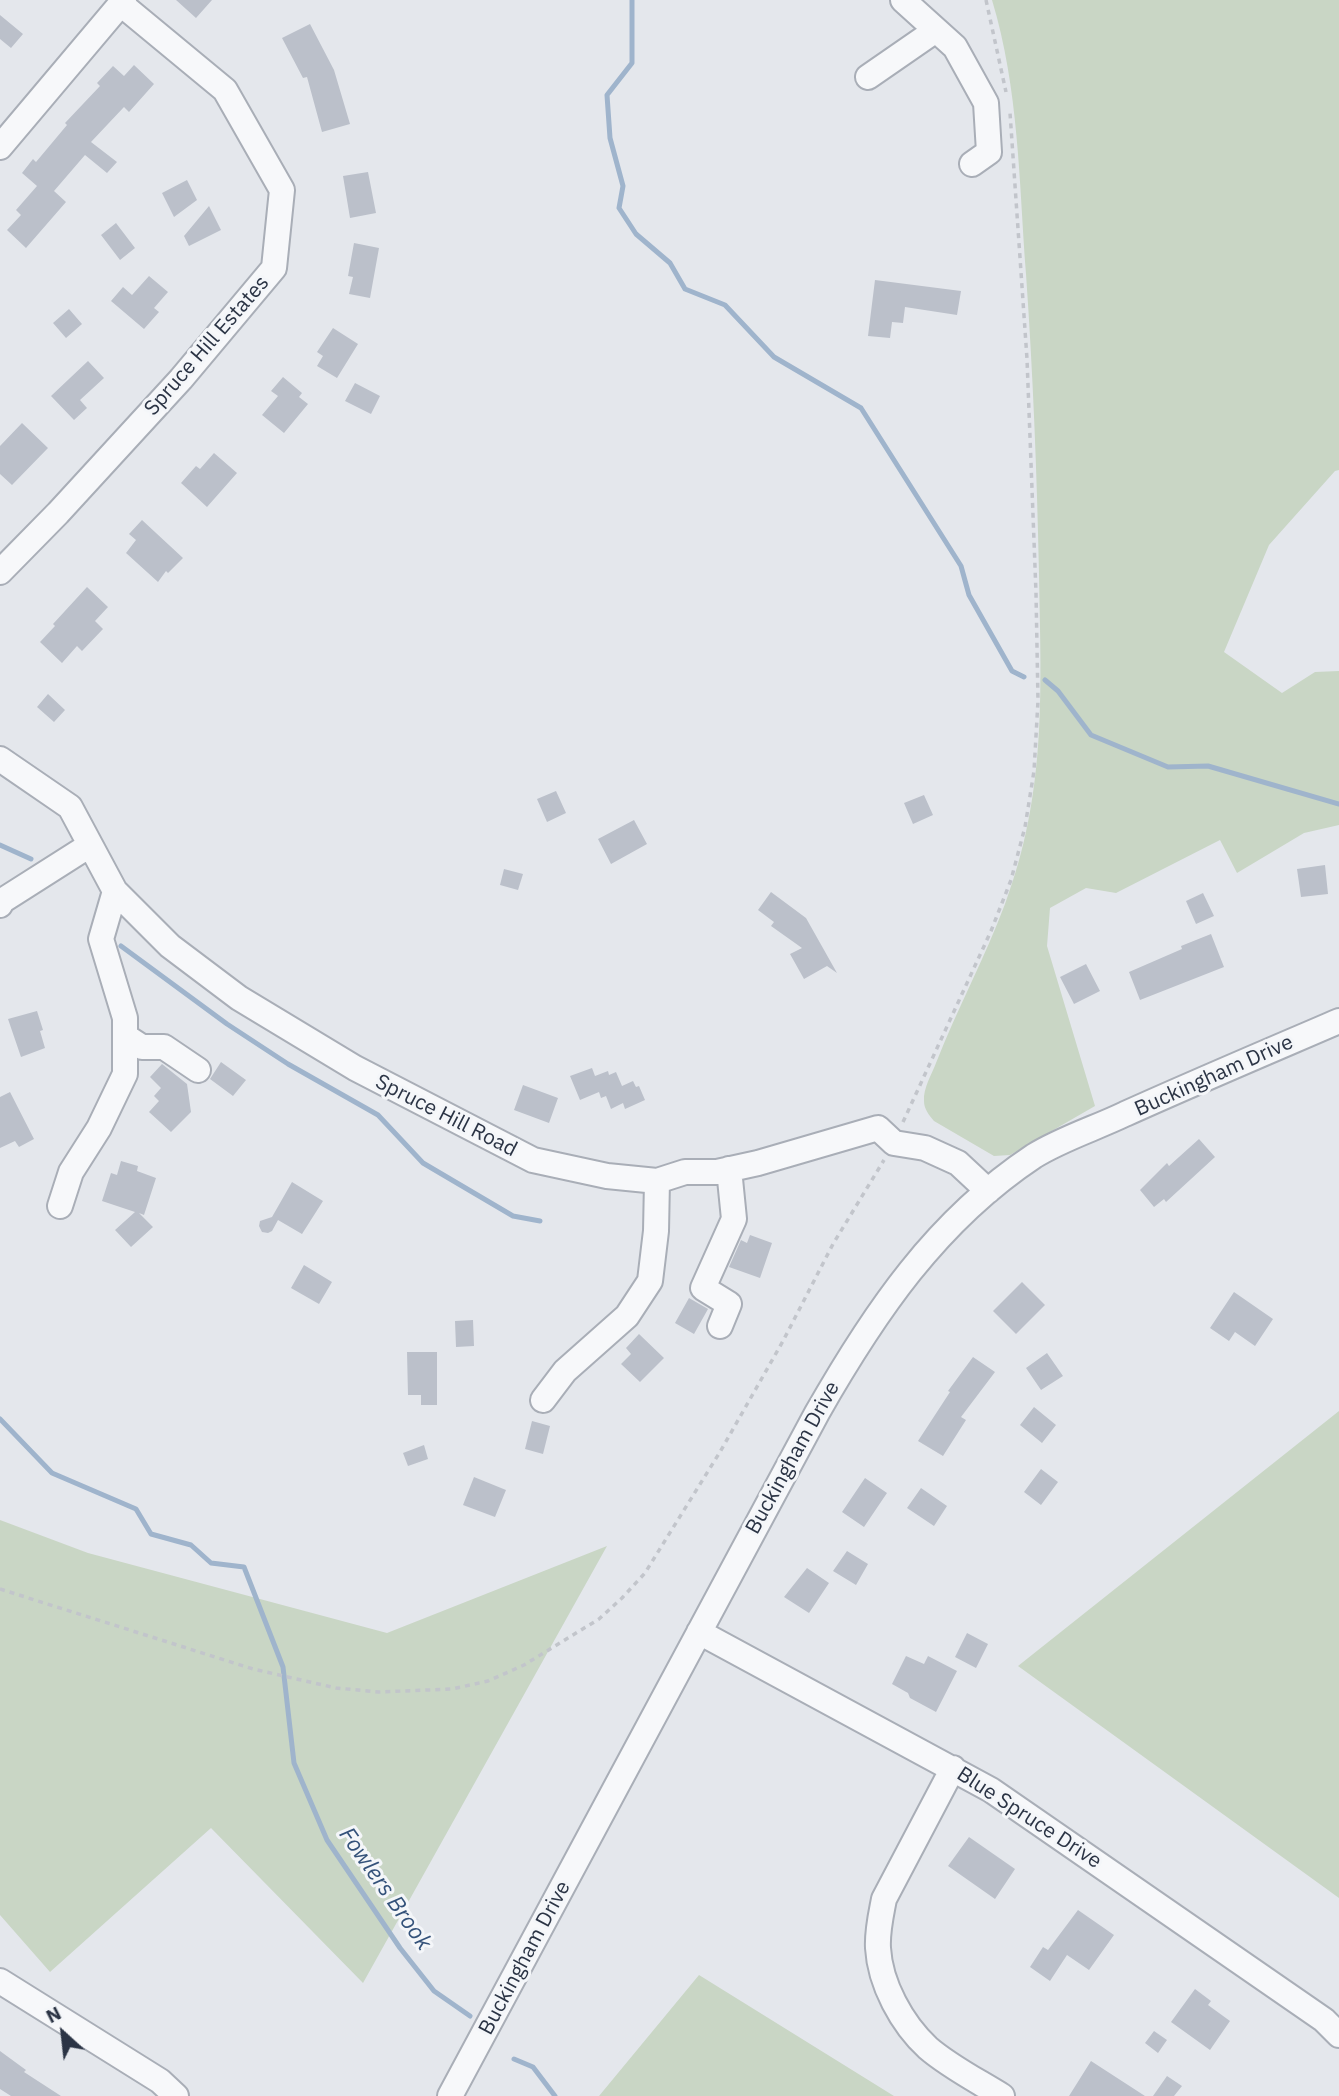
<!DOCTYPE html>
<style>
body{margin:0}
#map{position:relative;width:1339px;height:2096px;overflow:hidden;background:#e4e7ec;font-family:"IBM Plex Sans",sans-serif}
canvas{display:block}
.north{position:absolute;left:28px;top:1998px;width:70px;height:70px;-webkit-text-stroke:5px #f4f6f9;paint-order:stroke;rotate:333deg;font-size:19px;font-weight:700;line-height:28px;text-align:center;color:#2b3445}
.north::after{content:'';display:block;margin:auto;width:24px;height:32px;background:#2b3445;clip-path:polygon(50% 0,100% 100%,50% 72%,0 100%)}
</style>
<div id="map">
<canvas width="1339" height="2096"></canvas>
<div class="north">N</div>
</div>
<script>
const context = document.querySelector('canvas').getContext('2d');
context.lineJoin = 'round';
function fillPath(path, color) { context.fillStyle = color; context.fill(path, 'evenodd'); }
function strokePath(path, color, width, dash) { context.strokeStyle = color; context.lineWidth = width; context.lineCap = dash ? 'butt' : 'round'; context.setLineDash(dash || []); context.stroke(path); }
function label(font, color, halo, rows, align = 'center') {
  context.font = font + ' "IBM Plex Sans",sans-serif'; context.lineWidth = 6; context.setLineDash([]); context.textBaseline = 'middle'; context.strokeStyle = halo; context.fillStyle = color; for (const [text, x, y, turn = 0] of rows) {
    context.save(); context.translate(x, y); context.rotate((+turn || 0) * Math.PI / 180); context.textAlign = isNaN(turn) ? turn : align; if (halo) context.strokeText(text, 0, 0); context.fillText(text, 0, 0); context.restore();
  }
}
const green = new Path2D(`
 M992 0H1339V470L1335 471 1269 545 1224 652 1282 693 1315 672 1339 671V825L1304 833 1237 873 1220 840 1116 893 1086 888 1050 908 1047 946 1095 1106 1010 1155 994 1156 934 1121C929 1115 924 1109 924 1101 923 1088 932 1074 936 1063 957 1009 985 958 1005 904 1047 792 1041 690 1039 574 1037 474 1033 374 1026 274 1019 182 1019 89 992 0Z
 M1339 1411V1898L1018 1666Z
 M0 1520 88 1553 387 1633 607 1546 363 1983 211 1828 50 1972 0 1915Z
 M699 1975 894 2096H599Z`);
const stream = new Path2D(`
 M632 0V63L607 95 610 138 623 186 619 208 636 234 670 263 685 289 725 305 774 357 861 408 961 566 969 595 1012 671 1024 677
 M1045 680 1058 691 1091 735 1168 767 1208 766 1339 804
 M0 845 31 859
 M121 946 227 1024 288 1064 378 1115 423 1163 513 1216 540 1221
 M0 1419 52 1473 136 1509 151 1534 191 1545 211 1563 244 1567 283 1667 294 1763 327 1840 400 1948 434 1991 470 2016
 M514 2059 533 2067 555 2096`);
const building = new Path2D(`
 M176 0H212L196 18Z
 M0 15 23 34 11 48 0 39Z
 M310 24 334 70 350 124 322 132 307 77 303 78 282 38Z
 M134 65 154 84 129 112 124 107 91 142 117 162 107 173 85 155 54 191 66 202 26 248 7 230 21 215 16 210 37 186 22 173 33 159 36 162 67 125 65 123 100 86 97 83 113 66 124 76Z
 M368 172 376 213 350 218 343 176Z
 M187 180 197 200 174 217 162 193Z
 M209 206 221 230 189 246 184 236Z
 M116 223 135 248 120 260 101 235Z
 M354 243 379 248 370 298 349 294 353 277 348 276Z
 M149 276 168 292 154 308 159 312 144 329 111 301 123 287 132 295Z
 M875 280 961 291 957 315 905 307 903 323 892 322 890 338 868 336Z
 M69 309 82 324 66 338 53 323Z
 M333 328 358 344 337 378 317 366 323 356 317 352Z
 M88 361 104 378 80 400 87 408 74 420 51 396Z
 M283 377 302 393 299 397 308 404 284 433 262 415 278 396 271 391Z
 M355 383 380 396 371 414 345 401Z
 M22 423 48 448 12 485 0 474V446Z
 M214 453 237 473 207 507 181 483 196 466 200 469Z
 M142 520 183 558 168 573 166 571 158 582 126 553 136 540 129 534Z
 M87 587 108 607 95 621 103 629 82 651 77 646 62 663 40 642 55 626 53 624Z
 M48 694 65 710 54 722 37 707Z
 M556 791 566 813 547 822 537 799Z
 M924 795 933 815 913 824 904 803Z
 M634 820 647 844 611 864 598 839Z
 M1325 865 1328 894 1301 897 1297 869Z
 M504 869 523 874 518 890 500 885Z
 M771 892 806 918 837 973 827 966 804 979 790 954 802 948 771 926 774 922 758 910Z
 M1203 893 1214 916 1196 924 1186 901Z
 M1211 934 1224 967 1140 1000 1129 972 1182 949 1181 946Z
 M1086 964 1100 991 1074 1004 1060 977Z
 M37 1011 43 1030 40 1031 45 1048 21 1057 8 1019Z
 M221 1062 246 1080 233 1096 210 1079Z
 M162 1064 187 1084 191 1112 171 1132 149 1112 159 1101 154 1096 161 1088 150 1077Z
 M592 1068 595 1076 608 1071 609 1075 616 1072 622 1086 633 1081 636 1087 639 1086 645 1100 625 1109 623 1103 611 1109 606 1096 601 1098 599 1092 580 1100 570 1076Z
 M523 1085 558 1098 549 1123 514 1110Z
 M10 1092 34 1139 19 1147 15 1141 0 1148V1097Z
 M1199 1139 1215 1157 1166 1202 1164 1199 1154 1207 1140 1190 1167 1163 1169 1166Z
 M121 1161 138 1166 137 1171 156 1178 144 1215 139 1213 153 1227 131 1247 115 1230 135 1212 102 1201 111 1173 117 1175Z
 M292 1182 323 1201 302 1234 278 1220 272 1231 268 1233 262 1232 259 1226 260 1221 272 1217Z
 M750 1235 772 1243 760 1278 729 1267 741 1240 747 1243Z
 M304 1265 332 1282 319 1304 291 1288Z
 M1022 1282 1045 1305 1016 1334 993 1311Z
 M1234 1292 1273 1319 1255 1346 1235 1332 1229 1341 1210 1328Z
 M689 1298 708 1309 694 1334 675 1323Z
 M473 1320 474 1346 456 1347 455 1321Z
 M639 1334 664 1358 640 1382 621 1364 631 1354 626 1348Z
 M407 1352H437V1405H421V1395H408Z
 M1047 1353 1063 1376 1041 1390 1026 1368Z
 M973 1357 995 1372 961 1417 966 1420 943 1456 918 1441 950 1392 948 1391Z
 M1034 1407 1056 1425 1042 1443 1020 1425Z
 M532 1421 550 1426 543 1454 525 1449Z
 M424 1445 428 1459 408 1466 403 1453Z
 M1041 1469 1058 1482 1041 1505 1024 1492Z
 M474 1477 506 1490 495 1517 463 1505Z
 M865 1478 887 1493 864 1527 842 1512Z
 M921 1488 947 1506 934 1526 907 1508Z
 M847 1551 868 1564 856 1585 833 1571Z
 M807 1568 829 1583 809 1613 784 1597Z
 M967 1633 988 1644 976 1668 955 1657Z
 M906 1656 924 1664 928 1656 957 1671 936 1712 910 1698 908 1693 892 1684Z
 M969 1837 1015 1869 995 1899 948 1866Z
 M1078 1910 1114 1935 1089 1970 1067 1955 1050 1981 1030 1967 1043 1947 1048 1950Z
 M1195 1989 1211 2001 1208 2005 1230 2021 1210 2050 1171 2022Z
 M1154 2031 1167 2040 1158 2053 1145 2043Z
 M0 2051 26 2070 24 2072 61 2096H11L0 2089Z
 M1091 2061 1145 2096H1069Z
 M1167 2076 1182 2086 1174 2096H1153Z`);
const path = new Path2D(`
 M986 0 1006 92
 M903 1122 991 931 1011 880 1025 827 1034 771 1038 701 1036 593 1027 359 1010 113
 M0 1589 253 1669 336 1688 379 1692 452 1689 488 1681 524 1665 599 1619 622 1598 645 1573 720 1452 783 1341 833 1244 884 1160`);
const minor = new Path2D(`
 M903 0 955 47 986 103 989 152 972 164
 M868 77 936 30
 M0 147 124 0
 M0 572 58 513 181 379 274 268 282 190 225 90 121 4
 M0 759 70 807 115 891 170 946 239 998 355 1068 533 1160 607 1176 657 1181 685 1172H717L758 1163 878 1128 894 1143 925 1148 958 1163 988 1191
 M0 905 2 901 90 845
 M125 1036 142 1047H164L198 1070
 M60 1206 71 1172 99 1128 125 1074V1018L101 939 115 891
 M720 1326 729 1304 703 1288 734 1219 729 1169
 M543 1400 565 1371 627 1316 650 1281 656 1231 657 1181
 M699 1632 991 1790 1324 2020 1339 2035
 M953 1768 884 1899C881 1915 877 1931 878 1948 880 1984 902 2024 928 2048 950 2067 978 2081 1002 2096
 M0 1981 160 2081 176 2096
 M450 2096 817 1413C874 1313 936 1221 1034 1156 1061 1139 1096 1128 1125 1114 1196 1082 1267 1052 1339 1021`);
const streetNames = [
 ["Spruce Hill Estates",207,346,-49],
 ["Buckingham Drive",1214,1076,-24],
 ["Spruce Hill Road",446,1116,27],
 ["Buckingham Drive",793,1458,-61],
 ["Blue Spruce Drive",1029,1818,33],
 ["Buckingham Drive",525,1958,-62]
];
const waterNames = [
 ["Fowlers Brook",385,1889,55]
];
fillPath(green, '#c9d6c5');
strokePath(stream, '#9fb4cc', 5);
fillPath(building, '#bbc0ca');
strokePath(minor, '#a9aeb7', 28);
strokePath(path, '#c2c5cb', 3.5, [5, 5]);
strokePath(minor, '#f7f8fa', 24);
label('21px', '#2b3445', '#f4f6f9', streetNames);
label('italic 23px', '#34527a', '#f4f6f9', waterNames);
</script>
